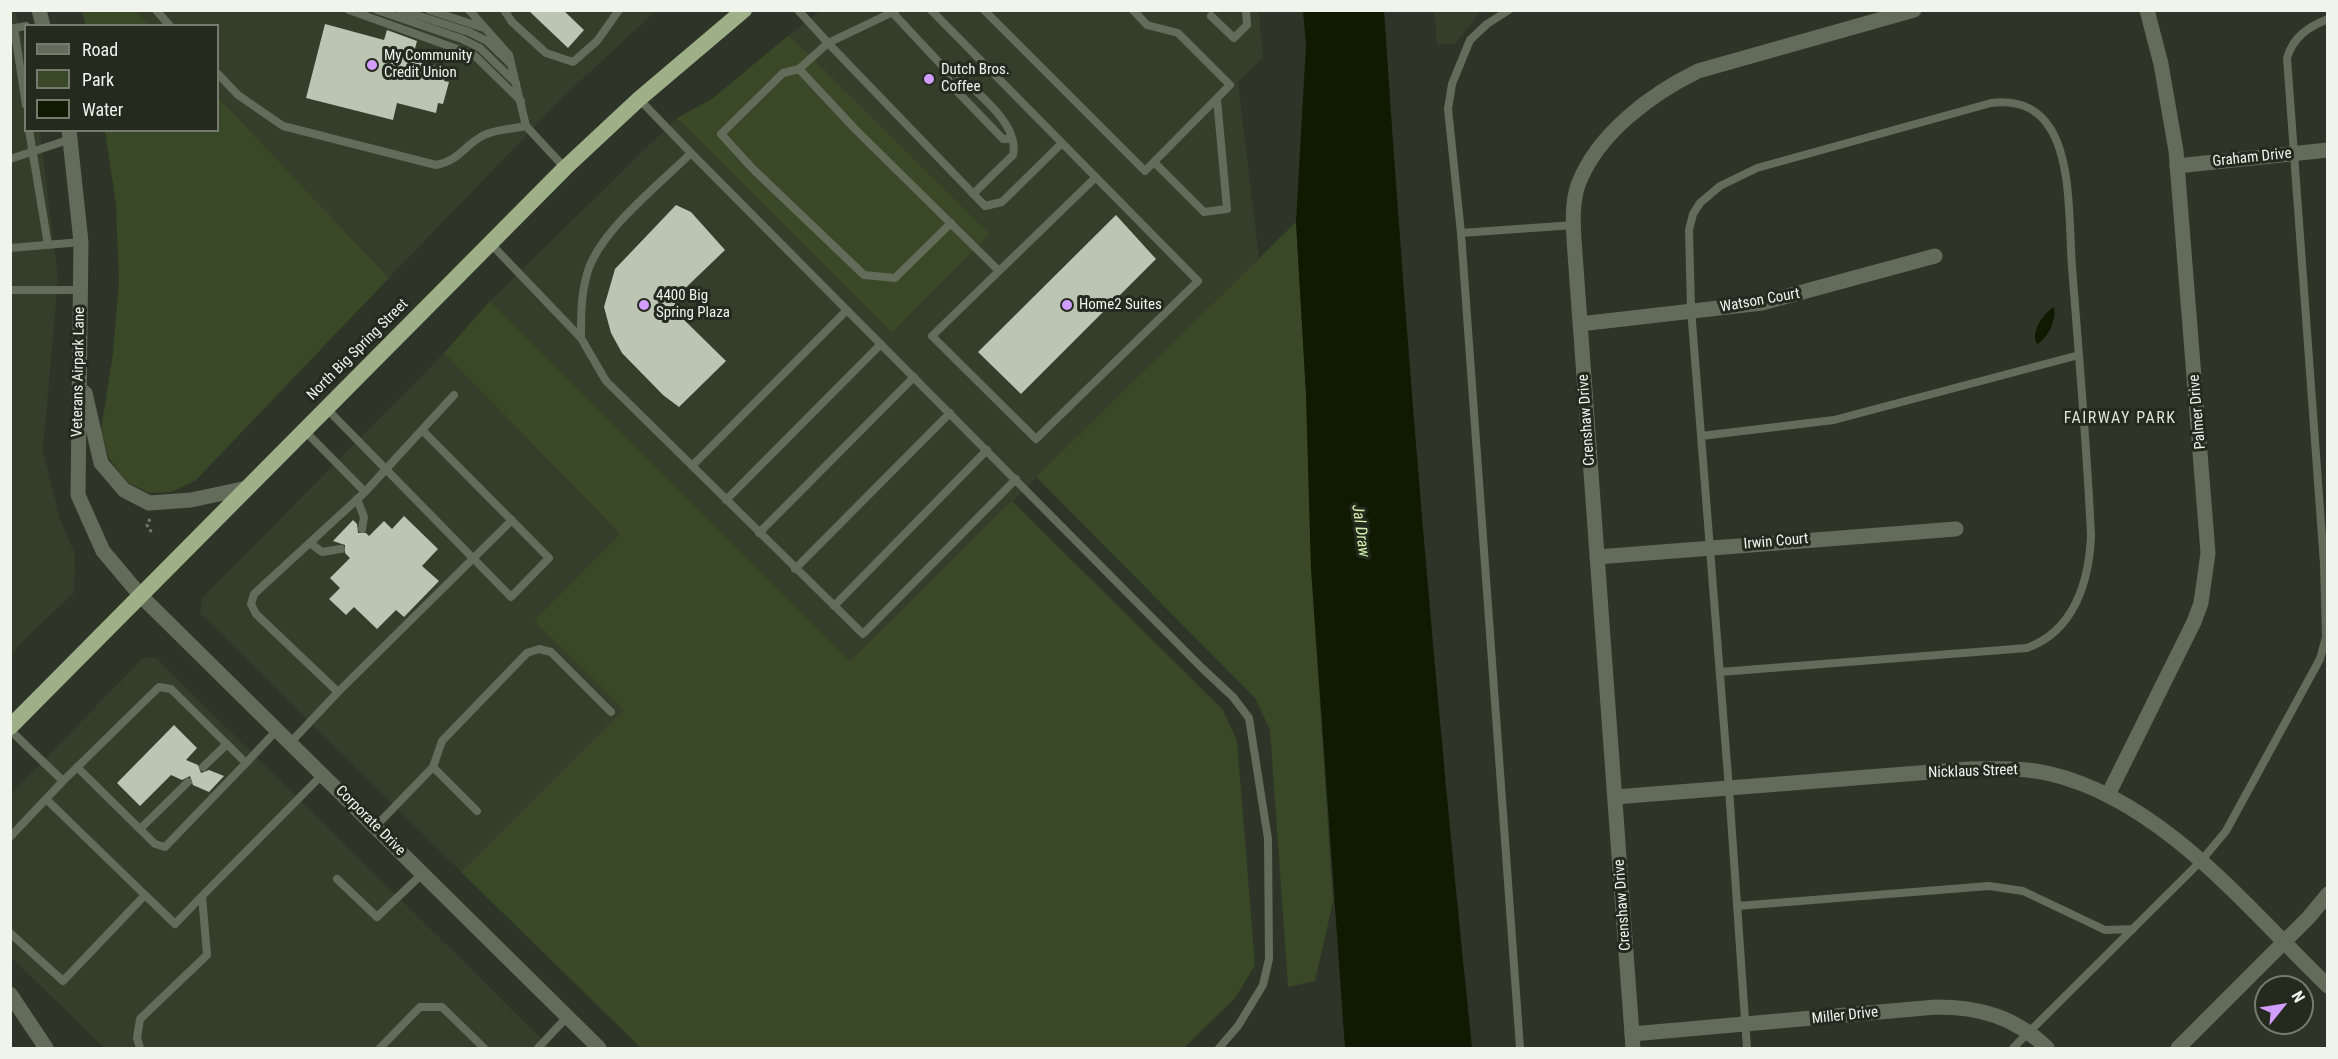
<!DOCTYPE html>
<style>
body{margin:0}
#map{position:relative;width:2338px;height:1059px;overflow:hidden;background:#2e3427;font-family:"Roboto Condensed",sans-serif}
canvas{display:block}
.frame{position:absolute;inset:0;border:12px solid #f0f4ec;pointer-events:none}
.legend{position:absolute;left:24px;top:24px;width:195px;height:108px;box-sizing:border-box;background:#242a1e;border:2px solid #767b70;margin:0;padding:8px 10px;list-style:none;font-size:18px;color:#f0f4ec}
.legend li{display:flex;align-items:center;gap:12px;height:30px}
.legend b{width:30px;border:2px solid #767b70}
.north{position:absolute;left:2254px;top:975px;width:60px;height:60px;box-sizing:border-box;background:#242a1e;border:2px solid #767b70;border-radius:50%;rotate:60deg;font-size:16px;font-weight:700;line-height:24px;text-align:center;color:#f0f4ec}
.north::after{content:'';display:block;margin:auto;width:21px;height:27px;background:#d19dfe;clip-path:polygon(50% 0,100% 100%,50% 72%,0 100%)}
</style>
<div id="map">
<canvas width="2338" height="1059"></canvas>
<div class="frame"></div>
<ul class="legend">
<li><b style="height:8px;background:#636c5a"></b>Road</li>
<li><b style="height:16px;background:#394826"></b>Park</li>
<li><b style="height:16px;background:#0f1a00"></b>Water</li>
</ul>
<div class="north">N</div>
</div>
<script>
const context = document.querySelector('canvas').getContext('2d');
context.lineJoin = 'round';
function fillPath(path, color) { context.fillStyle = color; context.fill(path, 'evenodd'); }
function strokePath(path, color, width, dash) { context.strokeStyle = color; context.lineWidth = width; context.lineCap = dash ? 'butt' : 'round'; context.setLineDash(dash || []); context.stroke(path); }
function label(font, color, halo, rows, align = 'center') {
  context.font = font + ' "Roboto Condensed",sans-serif'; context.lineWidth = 6; context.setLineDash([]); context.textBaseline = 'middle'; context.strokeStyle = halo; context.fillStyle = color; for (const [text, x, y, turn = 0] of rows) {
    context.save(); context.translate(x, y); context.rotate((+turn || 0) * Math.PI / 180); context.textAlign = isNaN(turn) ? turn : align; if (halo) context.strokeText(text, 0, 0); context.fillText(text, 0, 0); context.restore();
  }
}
const built = new Path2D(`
 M15 10 25 48 26 130 40 131 58 279 43 451 60 519 75 554 74 592 11 653 10 11Z
 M135 11H656L566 94 389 278 218 97V26L149 25Z
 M821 11H1259L1263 58 1238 82 1259 258 851 662 490 301 677 118 892 333 990 234 789 35Z
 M1434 11V10L1481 11 1455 44 1437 45Z
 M444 353 620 534 534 621 625 710 461 872 200 613 202 598Z
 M143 658H156L551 1048H104L11 957 10 795Z`);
const green = new Path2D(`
 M81 11H135L149 25H86Z
 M789 35 990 234 892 333 677 118 712 99Z
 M218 97 389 278 195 481 171 492 149 493 127 482 109 458 101 430 113 353 119 282 116 204 105 131 218 130Z
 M1296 222 1306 394 1311 568 1333 902 1315 981 1288 987 1270 730 1255 698 1036 477Z
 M490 301 850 661 1012 501 1223 710 1237 741 1255 965 1236 997 1184 1048H641L461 872 624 710 534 621 620 534 444 353Z`);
const water = new Path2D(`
 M1303 11H1384C1407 357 1436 703 1472 1048H1345L1311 568 1306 394 1296 222 1306 45Z
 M2054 307C2057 319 2048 339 2037 344 2030 333 2043 313 2054 307Z`);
const building = new Path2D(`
 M528 10H563L584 30 568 48Z
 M325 24 384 40 387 30 417 41 412 60 447 69 444 81 449 82 443 104 438 103 436 113 397 103 393 120 306 98Z
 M676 205 691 212 725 250 675 298V311L726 361 679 407 663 395 622 353 611 333 604 307 615 269Z
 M1116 215 1156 259 1021 394 978 352Z
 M404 516 438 549 422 566 439 581 404 617 396 610 377 629 354 607 346 615 329 599 340 588 330 578 350 558 345 553V545L333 541 353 520 357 524 358 533H366L369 536 384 521 392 529Z
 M174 725 197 748 186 760 198 765 201 773 209 770 224 776 209 792 193 785 190 776 182 780 171 775 140 806 117 783Z`);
const path = new Path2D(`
 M150 519 147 525 152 533`);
const service = new Path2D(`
 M156 10 170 26
 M349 10 474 55 521 101
 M377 10 462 39 480 48 516 83
 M401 10 469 32 487 41 511 64
 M429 10 484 28
 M469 10 509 55 526 126 565 168
 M504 10 512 22 546 53 573 62 597 41 619 10
 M798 10 828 43 895 11
 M931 10 1198 281 1036 439 932 336 1096 177
 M984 10 1145 171 1230 85 1178 33 1147 25 1133 10
 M892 12 947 71 957 73C977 94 1020 124 1013 155L973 194
 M1211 16 1234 38 1247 25 1246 10
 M14 28 26 105
 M10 29 26 26
 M799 69 783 73 721 134 752 168 864 275 895 278 951 223
 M947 71 949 83 1003 139H1012
 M218 74 238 95 283 126 436 165C459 161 463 146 484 135 496 129 513 129 526 126
 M29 130 48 245
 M691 153 1202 668 1233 697 1249 718 1268 839 1269 959 1263 985 1238 1026 1219 1048
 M10 159 71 139
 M1154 162 1204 212 1227 209 1217 99
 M1461 233 1448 109 1452 84 1470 40 1487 24 1509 10
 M490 243 581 338C581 316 581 295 587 274 599 231 659 185 691 153L639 99
 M10 248 81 242
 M999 271 854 128 799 69 828 43 985 206 1002 202 1062 143
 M10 290H81
 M581 338 606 381 863 634 1016 479
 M326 408 511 597 549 558 422 430
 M304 430 365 492
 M1701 436 1834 420 2079 355
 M692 466 847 310
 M357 499 364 517 362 529
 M726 500 881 344
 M759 533 914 377
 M310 543 322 552 341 549
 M795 569 950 413
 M834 606 987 450
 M1720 672 2027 648C2074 631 2089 582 2091 536 2087 447 2079 357 2072 267 2069 227 2072 162 2050 128 2036 106 2016 100 1991 103L1757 168 1720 186 1700 203 1693 214 1689 230 1691 309 1729 789 1747 1048
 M338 692 512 520
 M10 730 63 781 10 837
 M290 743 338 692 256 614 251 604 254 594 365 492 454 395
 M77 767 155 844 165 847 246 763
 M203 767 227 744
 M433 767 477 811
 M63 781 159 687 171 689 246 763 277 730
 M375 827 433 767 442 741 527 653 539 649 551 652 611 712
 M140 829 188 782
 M337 879 377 917 422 874
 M145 895 175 924 202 896
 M1737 906 1989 886 2023 891 2105 930 2133 929
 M10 933 63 981 145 895 46 799
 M140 1048 137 1038 140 1019 207 955 202 896 322 775
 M380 1048 420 1007H442L484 1048
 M538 1048 567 1017
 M1520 1048 1461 233 1574 225
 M2013 1048 2201 861 2226 831 2320 659 2326 637 2324 564 2287 58C2293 37 2308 27 2328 19`);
const minor = new Path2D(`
 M2177 166 2328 150
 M1580 324 1762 303 1935 256
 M1597 557 1956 529
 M10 994 46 1048
 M1632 1034 1936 1007C1980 1007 2015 1017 2047 1048
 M2178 1048 2309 917 2328 894`);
const tertiary = new Path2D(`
 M39 10 43 26
 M69 130 81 242 78 495 103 551 140 595 599 1048
 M85 393 101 463 124 490 149 503 191 500 247 488
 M2108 795 2194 622 2201 603 2208 553 2176 151 2161 64 2147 10
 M1615 797 1969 769C1996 769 2024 767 2051 774 2163 801 2248 909 2328 986
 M1633 1048 1574 240C1573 222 1572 203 1578 185 1597 134 1651 94 1698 71L1914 10`);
const trunk = new Path2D(`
 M10 727 565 168 639 99 744 10`);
const markers = [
 [372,65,6,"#d19dfe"],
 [929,79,6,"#d19dfe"],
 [644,305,6,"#d19dfe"],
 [1067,305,6,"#d19dfe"]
];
const poiNames = [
 ["My Community",384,56],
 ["Credit Union",384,73],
 ["Dutch Bros.",941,70],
 ["Coffee",941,87],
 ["4400 Big",656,296],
 ["Spring Plaza",656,313],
 ["Home2 Suites",1079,305]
];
const streetNames = [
 ["Graham Drive",2252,158,-6],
 ["Watson Court",1760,301,-10],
 ["North Big Spring Street",358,350,-45],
 ["Veterans Airpark Lane",79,372,-89],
 ["Palmer Drive",2198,412,-95],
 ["Crenshaw Drive",1587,420,-94],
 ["Irwin Court",1776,542,-5],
 ["Nicklaus Street",1973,772,-2],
 ["Corporate Drive",370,821,45],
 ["Crenshaw Drive",1623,905,-94],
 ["Miller Drive",1845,1016,-6]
];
const neighbourhoodNames = [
 ["FAIRWAY PARK",2120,419]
];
const waterNames = [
 ["Jal Draw",1360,531,82]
];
fillPath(built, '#353e2b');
fillPath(green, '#394826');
fillPath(water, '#0f1a00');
fillPath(building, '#bcc4b4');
strokePath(path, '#747a6e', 3, [3, 3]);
strokePath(service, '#636c5a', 8);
strokePath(minor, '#636c5a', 15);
strokePath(tertiary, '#636c5a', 15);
strokePath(trunk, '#9eb088', 16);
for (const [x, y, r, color] of markers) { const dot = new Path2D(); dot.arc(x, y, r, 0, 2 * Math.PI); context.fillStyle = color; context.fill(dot); strokePath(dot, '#242a1e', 2); }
label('15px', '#f0f4ec', '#242a1e', poiNames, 'left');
label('15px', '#f0f4ec', '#242a1e', streetNames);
context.letterSpacing = '1.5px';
label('16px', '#dee6d5', '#242a1e', neighbourhoodNames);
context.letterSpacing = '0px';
label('italic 16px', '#d1f0ac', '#242a1e', waterNames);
</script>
